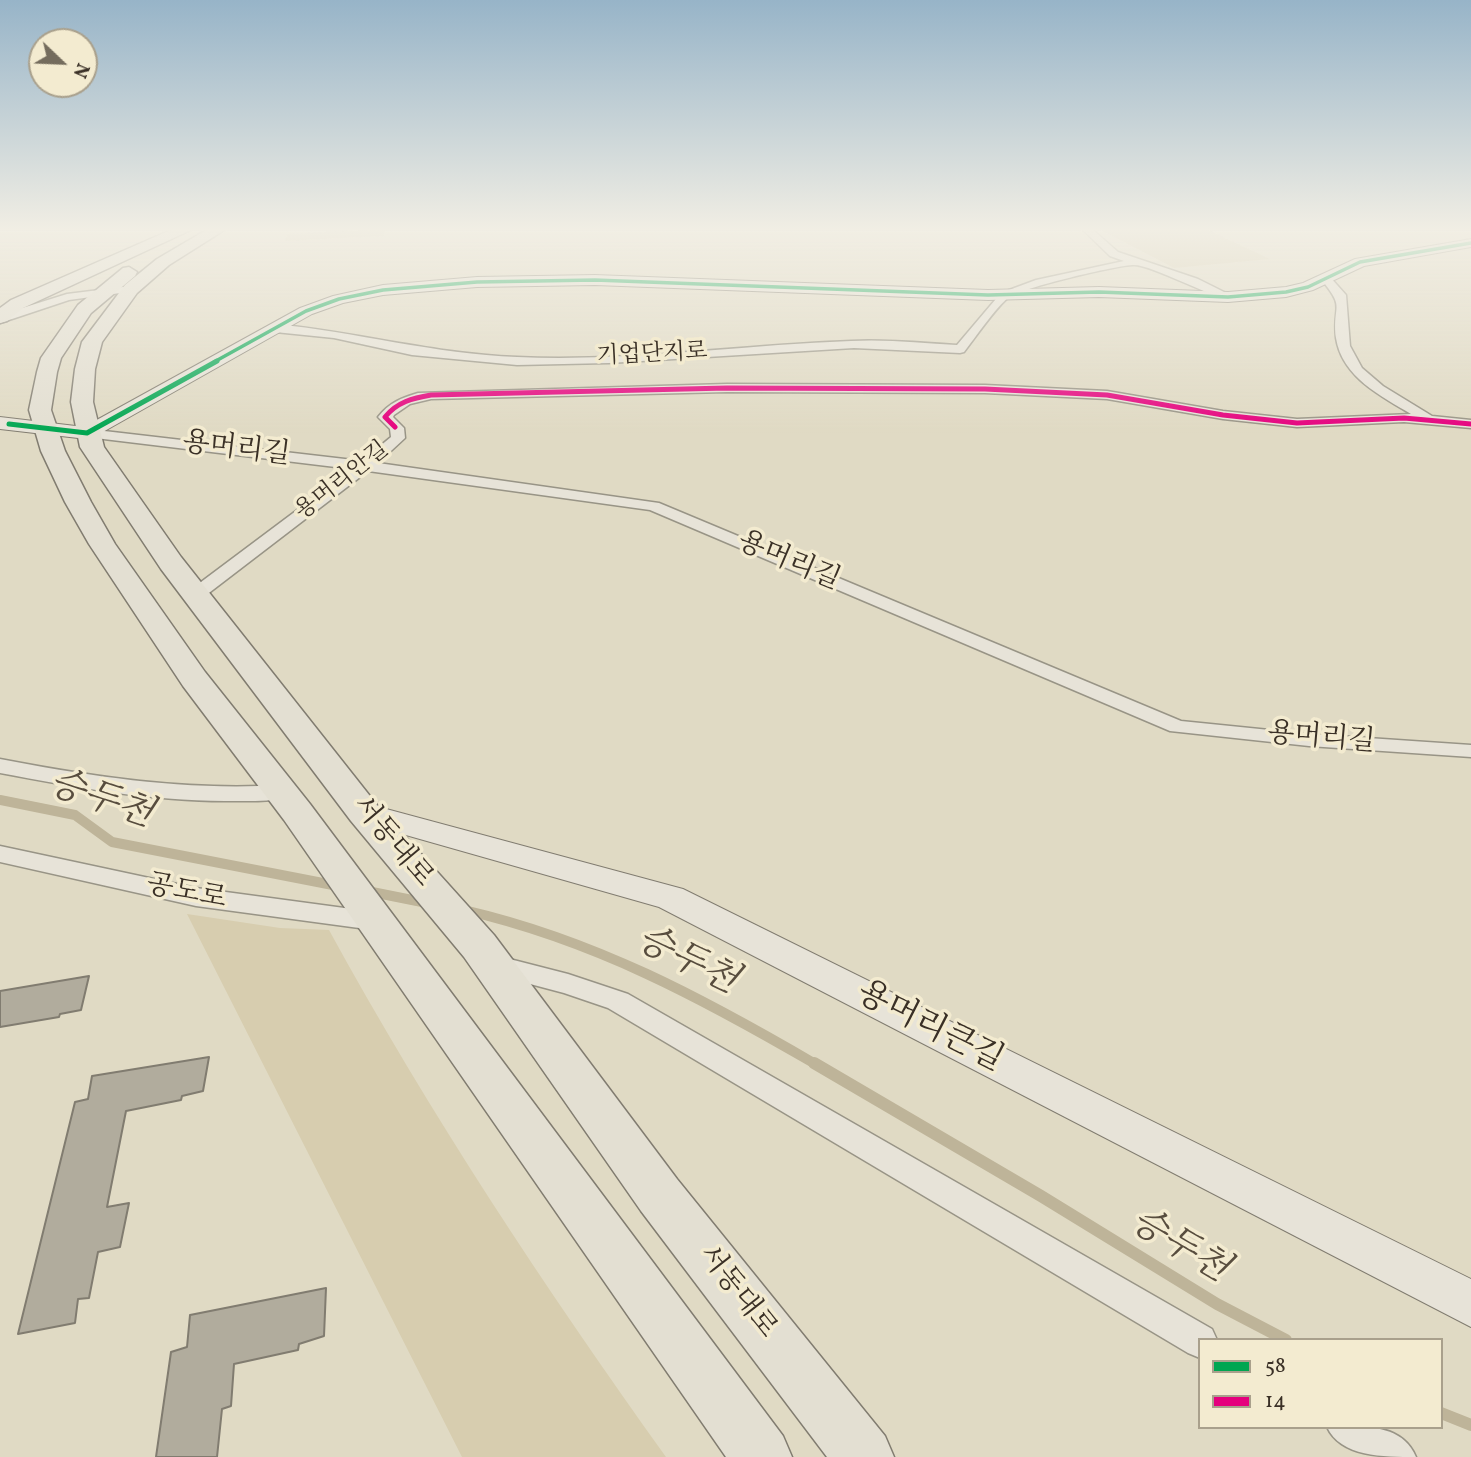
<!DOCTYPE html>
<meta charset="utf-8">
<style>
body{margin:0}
#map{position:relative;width:1471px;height:1457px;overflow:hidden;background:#e0dac4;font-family:Vollkorn,serif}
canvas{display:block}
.legend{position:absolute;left:1198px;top:1338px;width:245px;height:91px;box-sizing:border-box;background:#f3ebd0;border:2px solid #a9a08c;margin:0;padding:9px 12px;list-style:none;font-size:21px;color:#3a3026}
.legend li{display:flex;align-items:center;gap:14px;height:35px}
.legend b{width:35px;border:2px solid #a9a08c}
.north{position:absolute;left:28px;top:28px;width:70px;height:70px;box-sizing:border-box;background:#f3ebd0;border:2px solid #a9a08c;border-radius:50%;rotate:113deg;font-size:19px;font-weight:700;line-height:28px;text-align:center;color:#3a3026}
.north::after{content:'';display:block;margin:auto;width:24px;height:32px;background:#746c5d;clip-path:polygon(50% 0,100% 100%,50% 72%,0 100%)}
</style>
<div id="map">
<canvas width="1471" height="1457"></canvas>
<ul class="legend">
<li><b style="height:9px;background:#00a651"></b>58</li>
<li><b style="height:9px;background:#e5007d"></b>14</li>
</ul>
<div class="north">N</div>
</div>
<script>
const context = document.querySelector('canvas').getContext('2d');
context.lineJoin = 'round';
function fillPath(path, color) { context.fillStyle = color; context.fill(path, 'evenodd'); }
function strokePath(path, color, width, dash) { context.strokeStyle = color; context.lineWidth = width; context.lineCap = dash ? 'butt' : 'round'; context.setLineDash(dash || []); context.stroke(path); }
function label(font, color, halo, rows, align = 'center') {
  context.font = font + ' Vollkorn,"Noto Serif KR",serif'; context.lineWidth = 7; context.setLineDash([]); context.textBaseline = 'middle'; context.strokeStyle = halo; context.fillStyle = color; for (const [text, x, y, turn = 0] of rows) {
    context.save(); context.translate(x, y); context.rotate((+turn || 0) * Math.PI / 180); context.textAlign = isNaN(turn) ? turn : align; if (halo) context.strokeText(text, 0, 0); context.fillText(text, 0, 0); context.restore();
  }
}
const green = new Path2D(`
 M385 229 384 236 285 241 287 234Z
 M1099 229H1206L1270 259 1174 268Z
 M187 914 280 928 329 930C429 1113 545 1288 666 1457H462Z`);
const streamFar1 = new Path2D(`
 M0 800 75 815 112 842 338 886
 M367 891 427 903
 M464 910C594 940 702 998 817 1065`);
const stream = new Path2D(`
 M814 1063 1041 1196 1217 1304 1286 1340
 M1441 1413 1471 1425`);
const building = new Path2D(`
 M89 976 81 1010 60 1014 59 1017 0 1027V991Z
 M209 1057 203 1091 182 1096 181 1100 126 1111 107 1207 129 1203 120 1247 98 1252 89 1298 78 1299 75 1323 18 1334 75 1102 88 1099 92 1076Z
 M326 1288 324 1336 299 1344 298 1350 234 1364 231 1406 222 1409 217 1457H156L171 1352 187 1347 190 1315Z`);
const street = new Path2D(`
 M1082 229H1092L1118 252 1198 279 1234 297C1222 305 1155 265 1134 265 1117 265 1022 288 1009 297 996 307 975 338 964 352L960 353 854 348 609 363 517 365 412 355 334 338 275 332 269 328 275 324C356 332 435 354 517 357 628 362 740 345 851 341 886 339 922 343 957 345L1001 293 1036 280 1124 261 1110 256Z
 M1321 276H1329L1346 295 1350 346 1362 368 1383 386 1432 416 1471 420V428L1404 422 1297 427 1223 419 1107 399 985 393 727 392 431 399 410 404 394 415 393 417 404 428 405 438 378 463 659 503 1181 721 1309 734 1471 745V757L1309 746 1170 731 650 510 368 471 201 599 195 600 186 595 189 591 352 469 87 437 80 433 87 429 362 461 391 437 390 429 378 417C389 403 401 398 418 393L727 384 985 385 1107 391 1223 411 1297 419 1411 414C1381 396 1342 377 1336 338 1332 303 1347 310 1320 278Z
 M131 286 135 287V291L69 300 0 323V315L67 294Z
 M0 759C94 777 186 791 282 785L290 787 293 792 290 797C269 802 246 801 225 801 149 801 74 787 0 773Z
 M0 846 196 888 374 912 383 915 387 921 383 927 374 930 196 906 0 862Z
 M494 955 568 974 628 994 1212 1329 1217 1340H1200V1358L1188 1353 608 1008 564 993 485 972 481 965 485 958Z
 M1327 1427C1359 1427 1401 1421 1416 1457 1383 1457 1341 1457 1327 1427Z`);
const secondary = new Path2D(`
 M1471 239V247L1364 266 1313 290 1286 297 1228 302 1099 297 988 300 595 285 477 287 383 295 343 303 312 314 94 437 87 439 0 429V417L84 427 300 308 333 296 383 285 477 277 595 275 988 290 1099 287 1228 292 1286 287 1303 283 1355 259Z
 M364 803 683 889 1471 1279V1327L659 907 353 820 348 813 353 806Z`);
const primary = new Path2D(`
 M173 229H193L23 308 7 321 0 323V308L11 300Z
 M208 229H226L169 265 137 293 102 342 95 369 93 402 104 447 181 557 377 805 494 935 677 1179 885 1436 894 1457H827L641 1211 464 957 351 821 161 569 80 447 71 402 75 369 82 342 125 285 157 259Z
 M129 267 137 272 135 276 91 313 61 358 57 372 51 410 65 451 91 502 115 544 205 672 310 804 783 1436 792 1457H726L284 820 183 686 89 544 65 502 41 451 29 410 37 372 41 358 78 305 123 268Z`);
const bus1Far1 = new Path2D(`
 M214 362 306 311 339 299 383 290 477 282 595 280 988 295 1099 292 1228 297 1286 292 1308 287 1360 262 1471 243`);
const bus1 = new Path2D(`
 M9 424 87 433 217 361`);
const bus2 = new Path2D(`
 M395 427 385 417C397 402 413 398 431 395L727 388 985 389 1107 395 1223 415 1297 423 1404 418 1471 424`);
const farStreetnames = [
 ["기업단지로",652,356,-3],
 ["용머리안길",343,482,-38]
];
const streetNames = [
 ["용머리길",236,451,7],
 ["용머리길",788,563,23],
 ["용머리길",1321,740,5],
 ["서동대로",391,843,50],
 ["공도로",186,894,11],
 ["서동대로",736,1293,52]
];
const nearStreetnames = [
 ["용머리큰길",929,1029,27]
];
const nearWaternames = [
 ["승두천",100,802,19],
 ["승두천",686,963,26],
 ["승두천",1178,1248,31]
];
fillPath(green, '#d7cdaf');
strokePath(streamFar1, '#beb499', 10);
strokePath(stream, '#beb499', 12);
fillPath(building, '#b1ac9d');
strokePath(building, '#817c70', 2);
strokePath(street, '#989486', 3);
strokePath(secondary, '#817c70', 2);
strokePath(primary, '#817c70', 3);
fillPath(street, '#e7e3d8');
fillPath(secondary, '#e7e3d8');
fillPath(primary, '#e3dfd2');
strokePath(bus1Far1, '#00a651', 3.5);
strokePath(bus1, '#00a651', 5);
strokePath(bus2, '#e5007d', 5);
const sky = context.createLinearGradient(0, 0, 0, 433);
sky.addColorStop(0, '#97b4c8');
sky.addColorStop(0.53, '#f1eee4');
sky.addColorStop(1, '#f1eee400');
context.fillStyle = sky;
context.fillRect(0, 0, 1471, 433);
label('23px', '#3a3026', '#f3ebd0', farStreetnames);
label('28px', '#3a3026', '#f3ebd0', streetNames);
label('33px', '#3a3026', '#f3ebd0', nearStreetnames);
label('italic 37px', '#584d3e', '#f3ebd0', nearWaternames);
</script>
